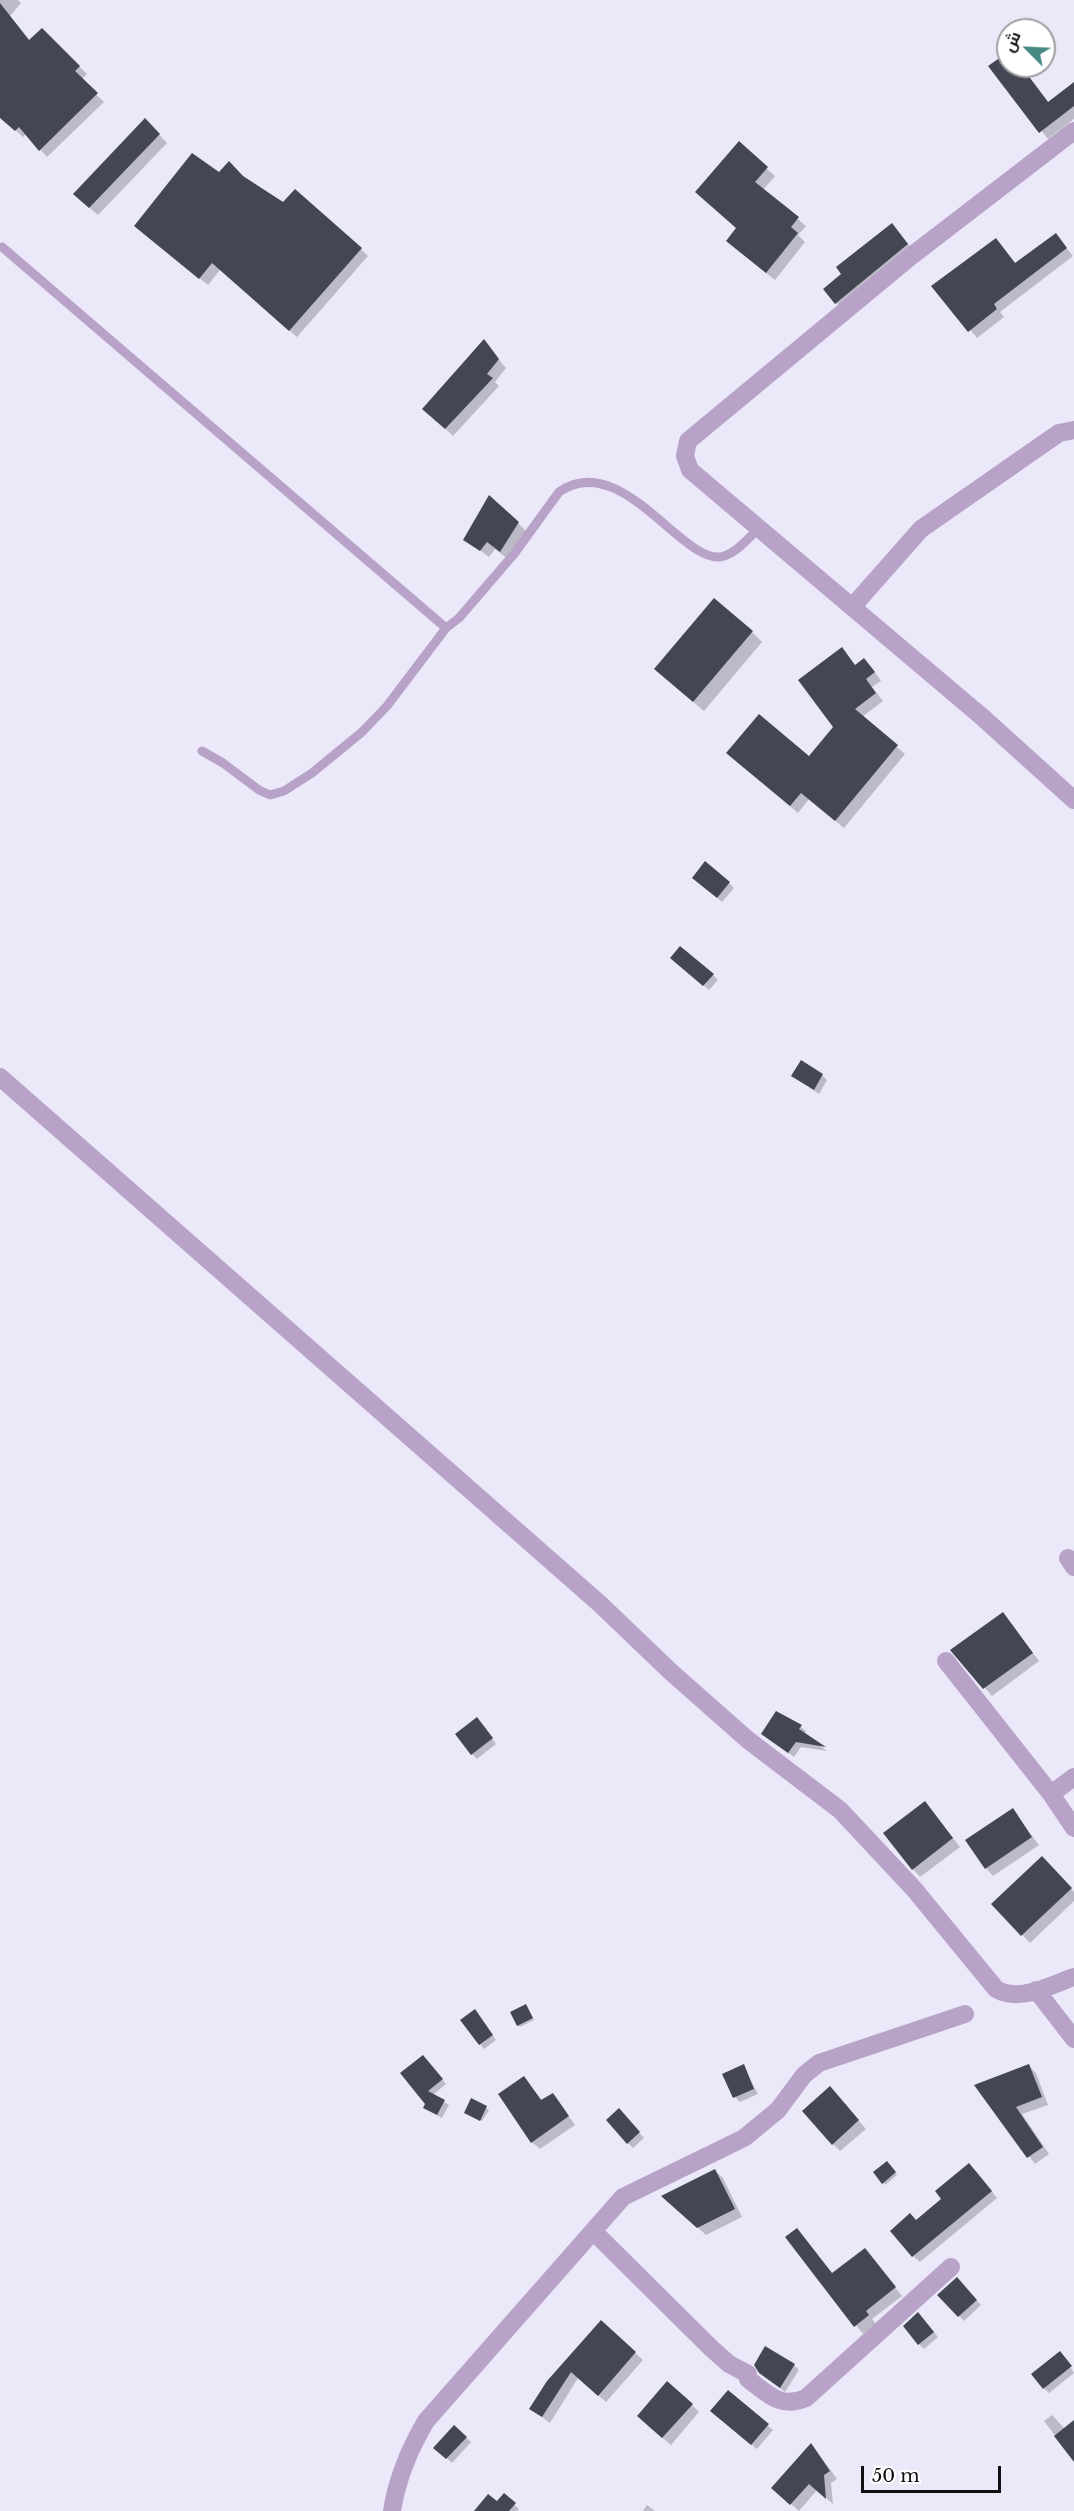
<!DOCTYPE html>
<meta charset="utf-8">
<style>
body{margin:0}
#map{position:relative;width:1074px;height:2511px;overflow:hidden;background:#ebe9f9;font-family:"Libre Baskerville",Cairo,serif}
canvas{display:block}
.north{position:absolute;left:996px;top:18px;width:60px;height:60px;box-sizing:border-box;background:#fff;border:2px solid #9f9fa1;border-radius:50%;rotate:294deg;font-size:16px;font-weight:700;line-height:24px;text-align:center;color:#0f0f14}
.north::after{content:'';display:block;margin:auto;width:21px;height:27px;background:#448a81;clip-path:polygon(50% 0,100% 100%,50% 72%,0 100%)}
.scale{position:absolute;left:861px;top:2466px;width:140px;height:27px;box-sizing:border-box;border:3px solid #0f0f14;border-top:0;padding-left:8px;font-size:18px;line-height:21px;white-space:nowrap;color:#0f0f14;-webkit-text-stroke:4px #fff;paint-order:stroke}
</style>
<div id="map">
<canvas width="1074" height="2511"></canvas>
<div class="north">ش</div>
<div class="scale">50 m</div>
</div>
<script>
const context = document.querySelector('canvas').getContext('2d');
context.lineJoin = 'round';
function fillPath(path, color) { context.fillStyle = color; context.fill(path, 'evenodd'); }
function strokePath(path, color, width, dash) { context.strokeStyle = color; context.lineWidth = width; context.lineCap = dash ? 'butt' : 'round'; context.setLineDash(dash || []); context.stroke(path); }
const shadow = new Path2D(`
 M0 0H18L21 3 10 16 30 41 42 30 87 74 81 80 104 102 47 157 26 134 23 137 0 116Z
 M1008 54V66H1021L1049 103 1074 84V119L1048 139 991 67Z
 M145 120 167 143 98 215 83 202Z
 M739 144 775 176 763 190 806 226 798 235 805 242 775 280 735 248Z
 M220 174 242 177 361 249 368 256 297 337 220 270 208 285 143 233Z
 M892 225 915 252 844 310 836 303 844 274Z
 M1056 235 1073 256 1000 312 1004 317 977 338 934 286 996 240 1016 264Z
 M484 342 506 368 495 382 499 386 453 436 432 416Z
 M518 523 526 531 508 559 495 549 489 557 465 539Z
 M752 632 762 642 704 711 667 679Z
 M842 649 856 666 872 668 881 681 872 687 883 701 862 717 905 754 844 828 809 799 798 813 736 761 810 758 835 727Z
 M699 882 729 883 734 888 722 902Z
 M677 963 713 975 718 980 709 990Z
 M822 1075 827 1080 819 1094 793 1076Z
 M1003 1614 1039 1661 992 1696 953 1651Z
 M789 1718 806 1731 804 1734 827 1751 801 1747 794 1757 763 1734Z
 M482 1724 496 1744 477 1759 472 1754Z
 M1012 1810 1039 1845 993 1876 986 1868Z
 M932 1811 960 1847 920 1877 913 1869Z
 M1050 1866 1074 1892V1901L1030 1943 993 1904Z
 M526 2006 534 2020 520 2027 518 2025Z
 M479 2016 496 2040 484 2049 480 2044Z
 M427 2061 446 2084 433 2095 449 2105 442 2118 425 2108Z
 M743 2066 758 2094 740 2102 735 2097Z
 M1029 2066 1036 2073 1048 2105 1022 2114 1049 2154 1035 2164 976 2086Z
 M524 2078 543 2101 553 2095 575 2125 540 2149 532 2142Z
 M837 2096 866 2129 840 2151 833 2144Z
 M472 2100 489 2110 482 2121 468 2114Z
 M619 2110 644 2138 633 2148 628 2143Z
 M887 2163 897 2175 885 2185 875 2172Z
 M715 2171 723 2178 742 2217 706 2235 671 2203Z
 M976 2171 997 2198 920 2262 913 2256 916 2221Z
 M797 2230 833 2275 865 2250 902 2296 872 2319 876 2324 863 2334 787 2238Z
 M957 2279 981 2305 964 2321 939 2295Z
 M923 2319 938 2337 924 2349 919 2344Z
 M601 2322 643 2360 606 2402 578 2378 550 2423 531 2409Z
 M1064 2358 1074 2373 1049 2393 1044 2388Z
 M794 2365 799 2370 785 2392 760 2373Z
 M728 2392 773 2430 757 2449 717 2416Z
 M692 2405 699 2412 671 2445 646 2424Z
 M1052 2415 1065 2429 1074 2432V2461L1044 2421Z
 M454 2427 471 2442 452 2463 436 2448Z
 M812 2445 837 2479 831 2483 833 2504 817 2490 799 2511 781 2495Z
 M504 2495 519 2509 517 2511H476L497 2503Z
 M647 2505 655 2511H643Z`);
const building = new Path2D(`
 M0 3 29 40 42 28 80 66 75 71 98 93 39 151 19 127 15 131 0 118Z
 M1008 52V66H1021L1048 102 1074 82V106L1039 133 988 66Z
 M145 118 160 134 89 208 73 194Z
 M739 141 768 167 755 182 799 217 791 227 798 233 766 273 726 241 736 228 695 192Z
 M192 153 219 172 229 161 243 176 283 202 295 189 362 248 289 331 212 263 199 279 134 226Z
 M892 223 908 244 835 304 823 289 841 274 836 267Z
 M1056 233 1067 248 994 304 997 309 968 332 931 286 996 238 1015 263Z
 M484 339 499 359 487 374 493 378 445 429 422 409Z
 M489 495 519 522 500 552 487 542 480 551 463 540Z
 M714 598 753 631 693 702 654 669Z
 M842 647 855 665 864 658 875 672 866 679 876 693 855 709 898 745 835 821 801 793 790 806 726 753 759 714 809 756 833 727 798 680Z
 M705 861 730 882 717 898 692 878Z
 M680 946 714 974 703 986 670 958Z
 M801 1060 823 1074 814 1090 791 1076Z
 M1003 1612 1033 1653 983 1689 950 1650Z
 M776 1711 802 1725 799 1729 826 1747 796 1742 788 1753 761 1734Z
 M477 1717 493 1738 471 1755 455 1734Z
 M925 1801 953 1838 912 1870 883 1833Z
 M1013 1808 1032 1837 985 1869 965 1840Z
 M1042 1856 1072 1888 1021 1936 991 1904Z
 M526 2004 533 2018 517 2026 510 2012Z
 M475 2009 493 2035 479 2045 460 2020Z
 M423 2055 443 2079 428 2091 445 2100 437 2115 423 2108 425 2104 400 2073Z
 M744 2064 754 2089 733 2098 722 2074Z
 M1029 2064 1042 2097 1016 2107 1043 2147 1027 2158 974 2085Z
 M524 2076 541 2100 553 2093 569 2116 531 2143 498 2094Z
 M830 2086 859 2120 832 2145 802 2111Z
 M471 2098 487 2106 480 2121 464 2113Z
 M619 2108 640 2132 627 2144 606 2120Z
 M887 2161 896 2172 882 2184 873 2172Z
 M969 2163 992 2191 912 2257 890 2231 910 2213 916 2220 941 2199 935 2191Z
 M715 2169 735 2209 697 2228 661 2196Z
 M797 2228 832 2273 865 2248 896 2287 866 2311 869 2315 854 2327 785 2237Z
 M957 2277 977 2300 958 2317 937 2295Z
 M918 2312 934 2332 918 2345 903 2326Z
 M601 2320 636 2352 598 2396 571 2372 542 2417 529 2409 547 2381Z
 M765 2346 795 2364 780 2388 759 2373 754 2365Z
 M1060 2351 1072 2366 1043 2389 1031 2374Z
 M667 2381 693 2404 662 2438 637 2416Z
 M728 2390 769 2424 751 2445 710 2411Z
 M1074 2420V2462L1054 2436Z
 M454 2425 467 2437 446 2459 433 2448Z
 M811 2443 830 2471 824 2475 826 2499 809 2484 790 2505 771 2488Z
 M504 2493 516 2503 509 2511H474L488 2494 497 2501Z`);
const service = new Path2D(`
 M2 247 446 628
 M202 751 223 763 259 790 270 795 284 791 312 773 362 732 387 706 446 628 459 618 514 554 559 492C623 448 684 569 724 556 738 552 750 536 760 527`);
const minor = new Path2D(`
 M1074 131 910 257 688 441 685 456 690 470 980 715 1074 800
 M853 606 921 529 1059 433 1074 430
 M0 1077 600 1604 671 1672 748 1740 840 1810 914 1889 996 1989C1020 2003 1050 1985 1074 1977
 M1068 1558 1074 1567
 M946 1661 1051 1794 1074 1828
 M1051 1794 1074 1777
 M1036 1990 1074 2039
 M593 2231 711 2348 729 2364 748 2374V2379C768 2394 780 2409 806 2398L951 2267
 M392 2511C397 2479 410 2448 426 2421L623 2197 744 2138 778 2110 804 2075 819 2063 965 2014`);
fillPath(shadow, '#0003');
fillPath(building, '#434753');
strokePath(service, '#b8a2c8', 9);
strokePath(minor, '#b8a2c8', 18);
</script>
